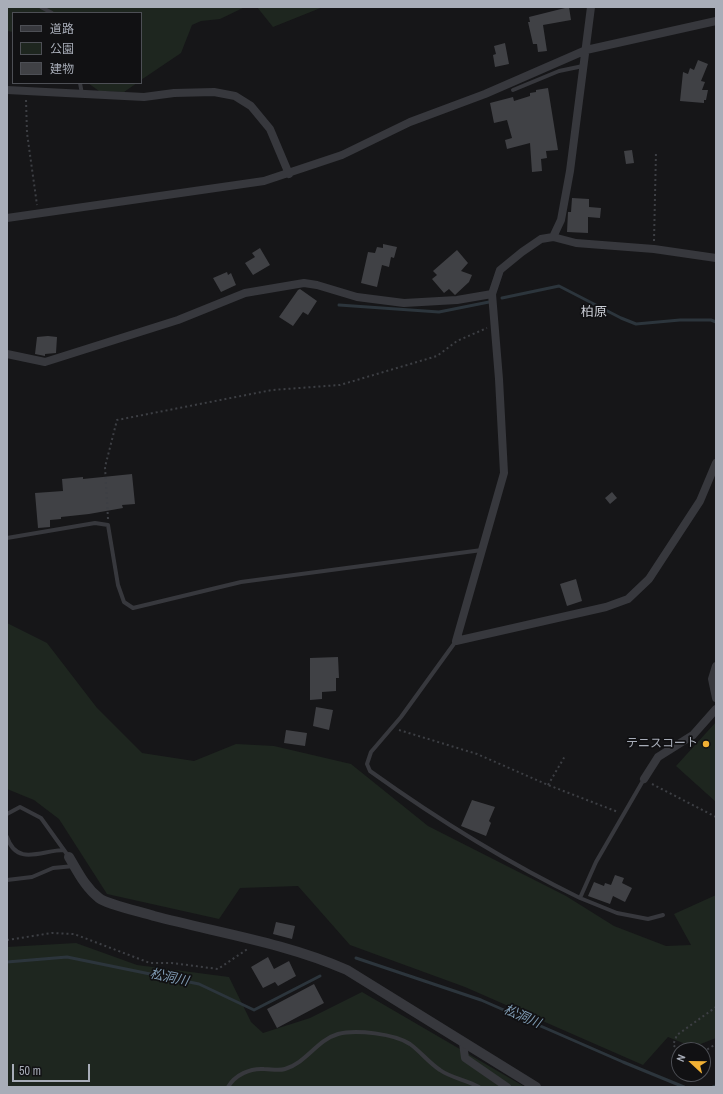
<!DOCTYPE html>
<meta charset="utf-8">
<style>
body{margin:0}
#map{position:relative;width:723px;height:1094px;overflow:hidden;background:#161618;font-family:"Archivo Narrow","Noto Sans JP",sans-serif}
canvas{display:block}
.frame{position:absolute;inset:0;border:8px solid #a8adb8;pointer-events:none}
.legend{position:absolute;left:12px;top:12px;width:130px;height:72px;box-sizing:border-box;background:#111113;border:1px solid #4d4f55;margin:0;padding:5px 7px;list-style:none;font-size:12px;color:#a8adb8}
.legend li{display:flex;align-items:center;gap:8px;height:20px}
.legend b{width:20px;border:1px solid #4d4f55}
.north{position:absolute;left:671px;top:1042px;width:40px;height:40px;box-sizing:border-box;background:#111113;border:1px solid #4d4f55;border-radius:50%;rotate:292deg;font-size:11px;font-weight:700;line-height:16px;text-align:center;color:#a8adb8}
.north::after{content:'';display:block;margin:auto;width:14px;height:18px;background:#f2b134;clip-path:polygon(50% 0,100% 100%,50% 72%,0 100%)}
.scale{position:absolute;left:12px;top:1064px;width:78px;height:18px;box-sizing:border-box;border:2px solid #a8adb8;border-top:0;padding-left:5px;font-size:12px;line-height:14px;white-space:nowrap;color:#a8adb8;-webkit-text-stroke:3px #111113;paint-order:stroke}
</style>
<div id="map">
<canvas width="723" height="1094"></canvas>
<div class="frame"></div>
<ul class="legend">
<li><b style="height:5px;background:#37383d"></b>道路</li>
<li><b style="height:11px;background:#1e261f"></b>公園</li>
<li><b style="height:11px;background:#404145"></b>建物</li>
</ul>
<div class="north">N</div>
<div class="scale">50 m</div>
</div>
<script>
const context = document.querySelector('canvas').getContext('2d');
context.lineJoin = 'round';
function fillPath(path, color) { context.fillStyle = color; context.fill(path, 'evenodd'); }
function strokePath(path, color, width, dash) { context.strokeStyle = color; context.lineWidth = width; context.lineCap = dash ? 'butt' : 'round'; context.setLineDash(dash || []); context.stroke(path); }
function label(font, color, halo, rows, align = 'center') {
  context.font = font + ' "Archivo Narrow","Noto Sans JP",sans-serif'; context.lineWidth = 3.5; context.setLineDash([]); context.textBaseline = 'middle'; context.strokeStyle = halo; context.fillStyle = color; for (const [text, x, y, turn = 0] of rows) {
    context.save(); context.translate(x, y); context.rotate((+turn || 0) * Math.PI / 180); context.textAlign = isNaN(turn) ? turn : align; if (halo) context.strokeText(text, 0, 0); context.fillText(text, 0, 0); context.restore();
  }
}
const green = new Path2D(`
 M7 7H245L220 19 201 21 192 25 181 53 141 80V13H13V32L7 31Z
 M257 7H323L273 27Z
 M88 83H137L124 92 99 91Z
 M7 623 47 643 97 708 142 753 194 761 236 744 274 746 351 764 428 826 566 896 614 926 666 946 691 945 674 914 716 895V1038L693 1047 668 1037 643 1065 465 987 350 945 298 886 240 888 219 919 107 894 59 819 34 800 7 789Z
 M716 722V802L676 766Z
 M76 943 137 965 229 977 251 1022 263 1033 310 1018 362 992 525 1087H7V947Z`);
const stream = new Path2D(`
 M502 298 559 286 621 318 636 324 680 320H711L716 322
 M339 305 439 312 489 302
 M356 958 481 1000 623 1062 684 1087
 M7 962 67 957 199 984 254 1010 320 976
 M713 1087 716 1086`);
const building = new Path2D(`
 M569 7 571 20 543 25 547 51 538 52 537 44H533L528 22H530L529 17Z
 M505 43 509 64 495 67 493 55 496 54 494 46Z
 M698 60 708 64 701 81 705 82 702 90H708L706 100H704V103L680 101 683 72 688 74 690 68 694 70Z
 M548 88 558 150 546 151 547 158 541 159 542 171 532 172 530 143 507 149 505 140 512 138 507 120 494 123 490 103 513 97 514 101 530 96V93L536 92V90Z
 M632 150 634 163 626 164 624 151Z
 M572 198 589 199V207L601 208 600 218 588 217V233L567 232 568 212H571Z
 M383 244 397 247 394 258 391 257 389 267 382 265 377 287 361 283 368 252 375 253 377 247 383 248Z
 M260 248 270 265 253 275 245 263 255 257 252 253Z
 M457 250 468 263 461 271 472 275 469 282 455 295 449 289 444 293 432 279 437 275 433 271Z
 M227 272 228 275 231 273 236 285 221 292 213 278Z
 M300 289 317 301 308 315 303 312 293 326 279 317 298 290Z
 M48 336 57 337 56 353 45 354V356L35 354 37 337Z
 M132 474 135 504 122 505 123 508 89 514 61 517V519L50 520V527L38 528 35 493 63 491 62 479 83 477V479Z
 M612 492 617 498 610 504 605 498Z
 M576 579 582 601 567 606 560 584Z
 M338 657 339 678H336V691L322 692V699L310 700V658Z
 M316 707 333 710 329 730 313 726Z
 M286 730 307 733 305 746 284 743Z
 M472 800 495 807 489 821 491 823 486 836 461 826Z
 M615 875 624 878 622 883 632 888 625 902 613 896 610 904 588 896 594 882 604 886 605 883 611 885Z
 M276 922 295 926 292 939 273 934Z
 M268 957 274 969 289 961 296 976 278 986 275 982 263 988 251 967Z
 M314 984 324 1003 277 1028 267 1009Z`);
const path = new Path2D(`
 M26 100 27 133 37 205
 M654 241 656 151
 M108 519 105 467 117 420 272 390 340 385 437 356 457 341 487 328
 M399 730 477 754 548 785 618 812
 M652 784 716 817
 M548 785 565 756
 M7 940 52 933 74 934 150 963H172L218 969 249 948
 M679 1050 673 1045 677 1035 716 1007
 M703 1052 716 1044`);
const service = new Path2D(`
 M41 7 52 13
 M80 83 82 94
 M513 90 559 71 583 66
 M7 538 95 523 108 525 118 585 124 602 133 608 241 582 482 550
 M456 641 401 717 371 752 367 764 370 771C437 819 506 862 580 898L596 862 644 779
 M7 814 20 807 41 818 69 857
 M7 837C17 867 42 850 64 850
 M7 880 32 877 53 868 74 866
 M580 898 617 913 648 919 663 915
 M228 1087C235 1075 250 1068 264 1069 271 1069 278 1071 285 1069 306 1063 317 1040 338 1034 356 1029 395 1034 410 1044 421 1052 429 1063 440 1070 451 1078 467 1080 479 1087`);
const minor = new Path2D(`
 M7 90 144 97 174 93 214 92 235 96 251 106 270 129 289 174
 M7 218 264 181 342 155 410 122 485 94 586 50 716 21
 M553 237 561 220 570 171 591 7
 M716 258 654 249 576 243 553 237 541 239 522 252 500 270 492 294 499 379 504 473 456 641 606 607 628 599 649 579 700 501 716 463
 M7 354 45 362 178 320 245 293 304 283 317 285 357 297 404 303 457 300 492 294
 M716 666 712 679 716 698
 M644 779 658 757 693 735 716 709
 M463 1043 465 1058 507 1087`);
const tertiary = new Path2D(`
 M69 857C78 872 85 887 99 898 108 905 142 912 154 916 219 933 286 943 347 970L536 1087`);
const markers = [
 [706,744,4,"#f2b134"]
];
const poiNames = [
 ["テニスコート",698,744]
];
const neighbourhoodNames = [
 ["柏原",594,313]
];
const waterNames = [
 ["松洞川",169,978,12],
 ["松洞川",522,1017,23]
];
fillPath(green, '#1e261f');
strokePath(stream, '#2c353c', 3);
fillPath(building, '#404145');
strokePath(path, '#3d3f44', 2, [2, 3]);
strokePath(service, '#37383d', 4);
strokePath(minor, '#37383d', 8);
strokePath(tertiary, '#37383d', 10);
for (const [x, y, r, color] of markers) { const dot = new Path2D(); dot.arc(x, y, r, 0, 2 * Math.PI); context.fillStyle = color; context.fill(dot); strokePath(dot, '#111113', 1.5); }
label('12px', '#a8adb8', '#111113', poiNames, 'right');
label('13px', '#c9ccd4', '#111113', neighbourhoodNames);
label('italic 13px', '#7f9bb3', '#111113', waterNames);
</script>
